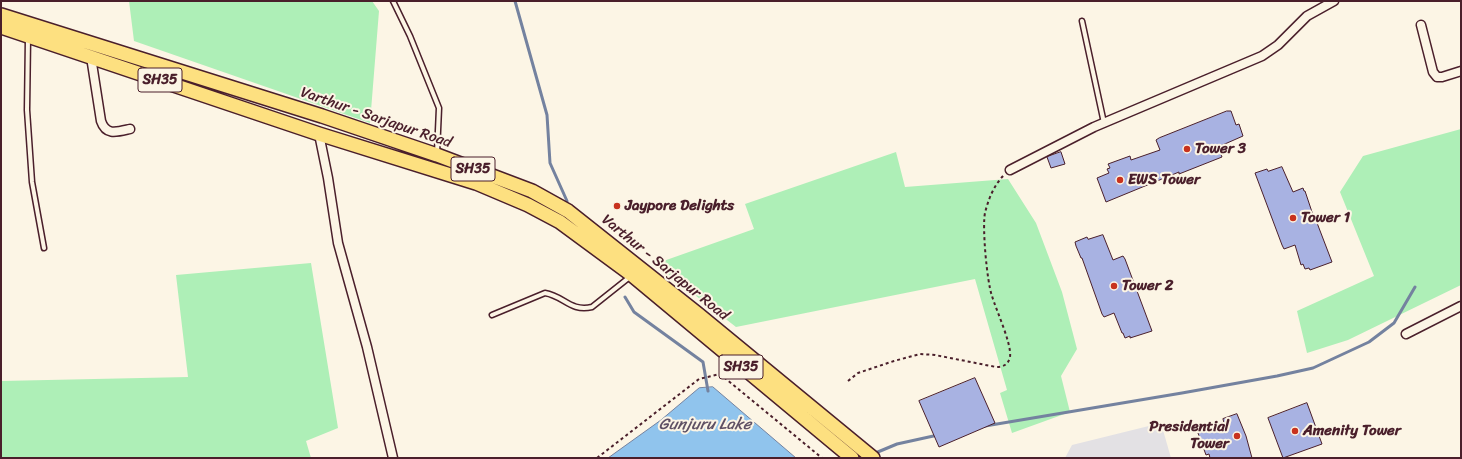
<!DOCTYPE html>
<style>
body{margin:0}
#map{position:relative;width:1462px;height:459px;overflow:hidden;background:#fcf5e5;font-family:Sriracha,sans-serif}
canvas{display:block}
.frame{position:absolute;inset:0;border:2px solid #4a1f2b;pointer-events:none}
</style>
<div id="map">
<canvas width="1462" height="459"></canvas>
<div class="frame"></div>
</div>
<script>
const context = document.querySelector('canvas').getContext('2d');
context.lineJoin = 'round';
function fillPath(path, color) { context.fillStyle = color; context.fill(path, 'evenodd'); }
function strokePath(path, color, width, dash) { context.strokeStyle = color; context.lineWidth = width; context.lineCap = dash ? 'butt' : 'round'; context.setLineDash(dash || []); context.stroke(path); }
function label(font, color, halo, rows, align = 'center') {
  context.font = font + ' Sriracha,sans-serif'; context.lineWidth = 4; context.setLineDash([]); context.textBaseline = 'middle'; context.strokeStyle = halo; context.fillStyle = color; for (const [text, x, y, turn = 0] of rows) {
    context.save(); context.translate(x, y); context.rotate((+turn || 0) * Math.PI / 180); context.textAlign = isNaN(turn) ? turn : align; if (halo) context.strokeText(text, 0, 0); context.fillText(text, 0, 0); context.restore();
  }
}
const built = new Path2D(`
 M1161 423 1171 458H1065L1072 445Z`);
const green = new Path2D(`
 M129 1H372L379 11 370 123 134 41Z
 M1461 129V285L1348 340 1307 353 1297 311 1374 276 1340 192 1363 156Z
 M896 152 905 187 1008 179 1036 223 1062 292 1077 349 1061 376 1070 412 1012 433 1000 393 1007 390 975 279 736 327 655 264 754 229 745 204Z
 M311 263 338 428 306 441 311 458H1V381L188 377 176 275Z`);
const water = new Path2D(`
 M713 387 796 458H608L661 420 699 388Z`);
const stream = new Path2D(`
 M515 1 547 115 550 163 567 201
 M625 297 634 312 703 362 708 391
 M985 426 1182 393 1277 376 1313 368 1369 342 1394 323 1415 287
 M873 454 897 444 938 435`);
const building = new Path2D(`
 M1227 111H1231L1236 125 1239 124 1243 136 1218 147 1222 157 1179 174V172L1106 202 1097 178 1109 173 1107 169 1110 168 1108 164 1130 156 1131 160 1160 150 1156 140 1159 138Z
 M1061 152 1065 164 1051 168 1047 157Z
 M1282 167 1293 192 1303 188 1304 191H1305L1313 215H1314L1332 262 1310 270 1309 268 1305 269 1303 264 1301 265 1295 245 1284 249 1282 245 1255 173 1267 169 1268 171Z
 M1103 235 1113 260 1123 256 1125 259 1152 331 1130 338V336L1125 338 1123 333H1122L1114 313 1104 317 1102 314 1082 258H1081L1076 246 1075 242 1087 237 1088 239Z
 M975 378 995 423 939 447 919 401Z
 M1307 403 1322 444 1283 458 1268 418Z
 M1237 414 1246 436 1252 458H1210L1209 454 1206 455 1198 433 1224 423 1223 419Z`);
const path = new Path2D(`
 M848 381 858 373 894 361 920 354 935 355 996 367C1003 367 1008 365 1010 357 1012 344 996 310 992 296 987 282 982 227 985 213 988 200 994 185 1004 175
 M597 458 699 379 720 374 822 458`);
const lane = new Path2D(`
 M393 1 410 36 439 108 437 153
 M1082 21 1104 123
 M28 38 27 110 32 182 44 248
 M492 315 545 293C564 296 570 312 592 307L631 276`);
const street = new Path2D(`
 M1421 25 1433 72 1437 77H1442L1461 71
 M91 57 101 121C106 136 117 132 130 129
 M319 134 328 178 338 243 367 347 393 458
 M1010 170 1094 127 1262 56 1278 45 1307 16 1334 1
 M1406 334 1461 306`);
const primary = new Path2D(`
 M1 15 322 116 437 155 532 191 568 211 698 314 873 458
 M1 27 319 134 476 183 528 205 560 222 632 275 852 458`);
const markers = [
 [1187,149,4,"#c8321e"],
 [1120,180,4,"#c8321e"],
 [617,206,4,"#c8321e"],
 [1293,218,4,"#c8321e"],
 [1114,286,4,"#c8321e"],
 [1295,431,4,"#c8321e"],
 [1237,436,4,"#c8321e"]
];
const shields = [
 [160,80,44],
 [473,169,44],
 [741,367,44]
];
const shieldNames = [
 ["SH35",160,80],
 ["SH35",473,169],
 ["SH35",741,367]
];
const streetNames = [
 ["Varthur - Sarjapur Road",376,118,19],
 ["Varthur - Sarjapur Road",665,268,39]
];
const poiNames = [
 ["Tower 3",1195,149],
 ["EWS Tower",1128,180],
 ["Jaypore Delights",625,206],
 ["Tower 1",1301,218],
 ["Tower 2",1122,286],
 ["Presidential",1229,427,"right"],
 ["Tower",1229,444,"right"],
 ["Amenity Tower",1303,431]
];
const waterNames = [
 ["Gunjuru Lake",705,425]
];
fillPath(built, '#e3e1e4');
fillPath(green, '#aeefb7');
fillPath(water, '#90c4ed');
strokePath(water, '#74829f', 1);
strokePath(stream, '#74829f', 3);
fillPath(building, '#a8b2e2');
strokePath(building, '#4a1f2b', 1);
strokePath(lane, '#4a1f2b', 7);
strokePath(street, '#4a1f2b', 11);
strokePath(primary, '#4a1f2b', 16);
strokePath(path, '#4a1f2b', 2, [3, 3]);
strokePath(lane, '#fcf5e5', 4);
strokePath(street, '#fcf5e5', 8);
strokePath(primary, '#fde080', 13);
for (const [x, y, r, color] of markers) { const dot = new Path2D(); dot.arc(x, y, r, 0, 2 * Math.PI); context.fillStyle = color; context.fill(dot); strokePath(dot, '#fcf5e5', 1.5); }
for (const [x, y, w] of shields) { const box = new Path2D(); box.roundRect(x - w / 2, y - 12, w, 24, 3); context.fillStyle = '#fcf5e5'; context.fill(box); strokePath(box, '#4a1f2b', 1); }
label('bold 14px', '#4a1f2b', null, shieldNames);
label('15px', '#4a1f2b', '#fcf5e5', streetNames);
label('bold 15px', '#4a1f2b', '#fcf5e5', poiNames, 'left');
label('italic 16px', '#5f5165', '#fcf5e5', waterNames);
</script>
